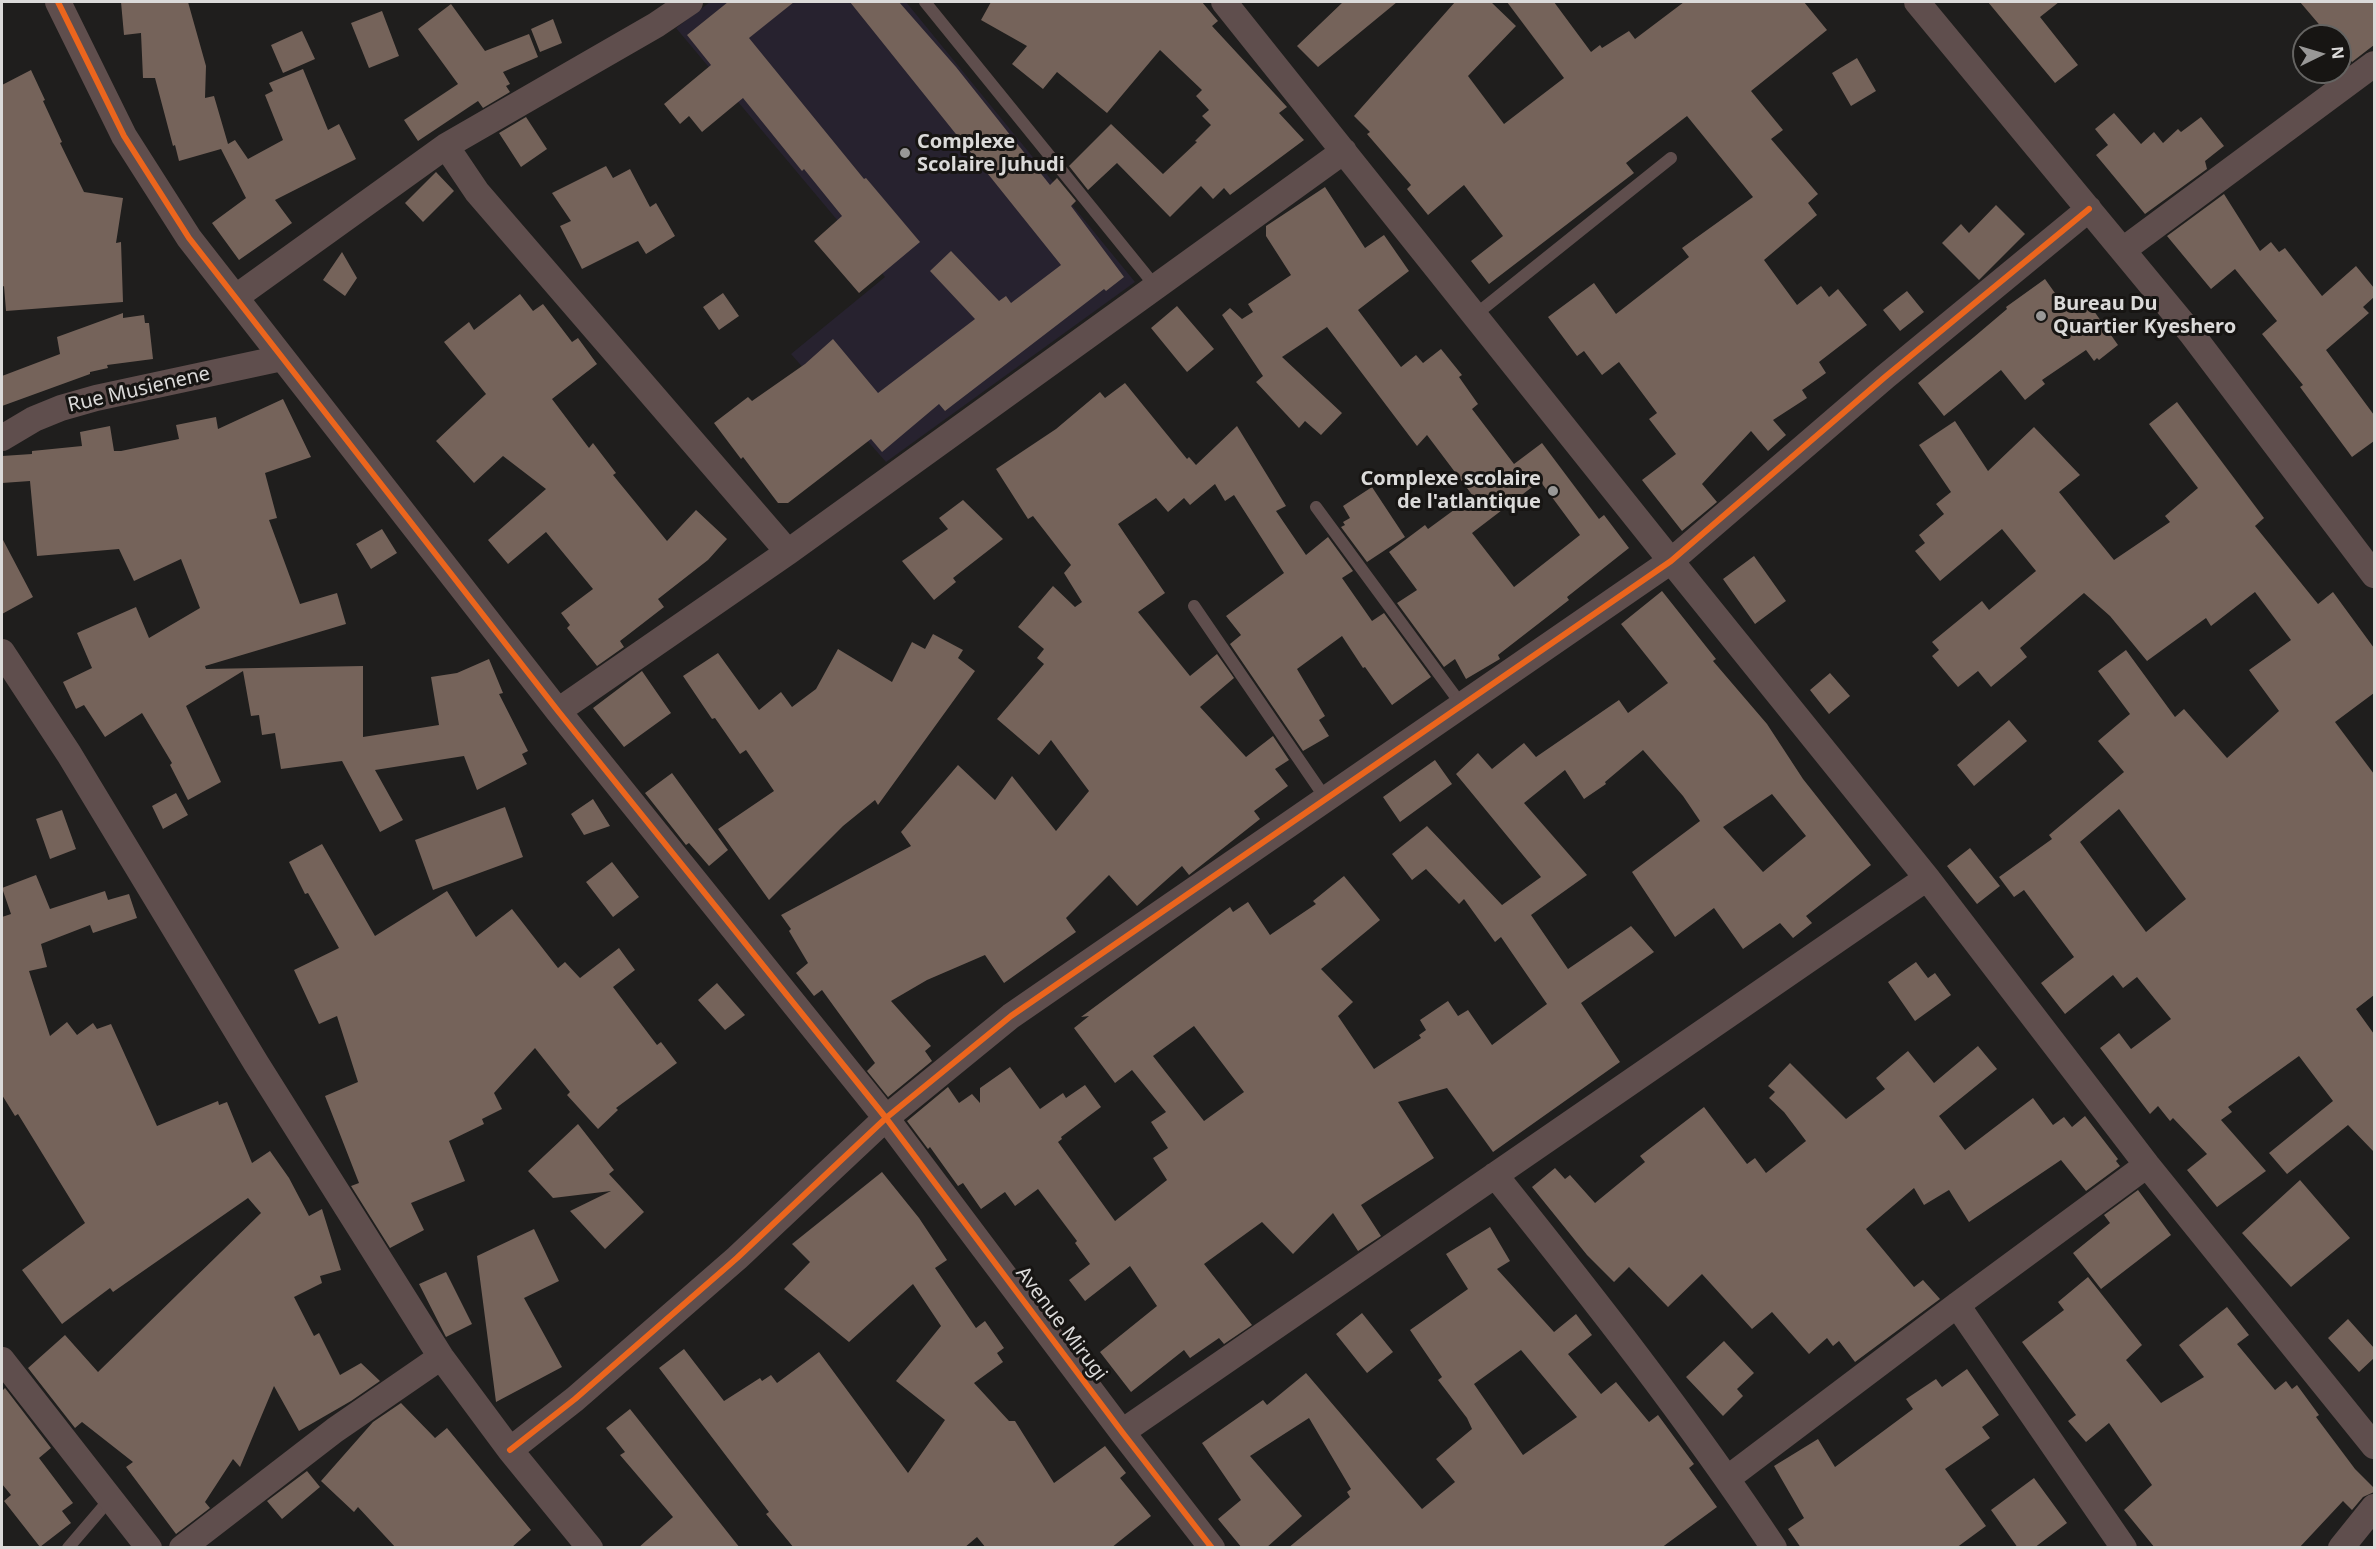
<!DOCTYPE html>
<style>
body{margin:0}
#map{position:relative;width:2376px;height:1549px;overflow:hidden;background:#1f1e1d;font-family:"Noto Sans",sans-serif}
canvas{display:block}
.frame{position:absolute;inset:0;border:3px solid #dbdad9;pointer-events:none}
.north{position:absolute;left:2292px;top:24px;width:60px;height:60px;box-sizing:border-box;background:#171513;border:2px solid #656462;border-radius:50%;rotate:85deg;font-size:16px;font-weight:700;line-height:24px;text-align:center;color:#dbdad9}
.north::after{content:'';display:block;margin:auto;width:21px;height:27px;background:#999897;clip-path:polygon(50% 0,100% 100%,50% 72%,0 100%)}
</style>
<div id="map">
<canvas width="2376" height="1549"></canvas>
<div class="frame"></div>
<div class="north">N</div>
</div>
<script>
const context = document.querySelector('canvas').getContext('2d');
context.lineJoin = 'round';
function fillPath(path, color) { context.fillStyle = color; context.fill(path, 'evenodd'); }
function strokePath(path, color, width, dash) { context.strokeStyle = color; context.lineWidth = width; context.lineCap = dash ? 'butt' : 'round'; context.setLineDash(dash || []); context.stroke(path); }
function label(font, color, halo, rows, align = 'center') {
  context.font = font + ' "Noto Sans",sans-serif'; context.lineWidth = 6; context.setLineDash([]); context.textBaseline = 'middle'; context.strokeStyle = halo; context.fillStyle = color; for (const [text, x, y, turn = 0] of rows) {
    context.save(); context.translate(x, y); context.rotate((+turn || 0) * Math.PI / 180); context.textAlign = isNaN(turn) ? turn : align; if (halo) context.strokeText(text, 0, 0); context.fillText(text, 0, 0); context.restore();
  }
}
const education = new Path2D(`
 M710 2H906L1135 282 886 462 791 354 885 277 676 28Z`);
const building = new Path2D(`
 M121 2H188L206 66 205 98 214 96 228 144 235 140 248 159 283 140 265 95 273 91 269 83 303 69 328 130 339 124 356 159 275 200 292 223 239 260 212 223 246 198 221 149 179 161 175 145 173 146 155 78H143L141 33 124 35Z
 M728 2H794L749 38 864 179 866 178 920 242 859 293 814 241 842 216 804 169 802 171 743 98 702 132 689 116 680 124 664 104 711 65 687 35Z
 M850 2H899L956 67 1050 185 1057 178 1076 201 1071 206 1124 277 1106 291 1104 289 945 411 939 404 882 452 871 439 788 503H778L743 457 741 459 714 423 748 397 752 401 805 364 833 339 878 393 975 319 930 271 951 251 999 301 1006 296 1011 303 1061 265Z
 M991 2H1202L1218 21 1212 26 1287 107 1279 113 1304 140 1230 195 1224 188 1213 199 1201 186 1170 217 1117 163 1088 190 1069 166 1111 124 1163 174 1197 142 1195 141 1211 125 1202 116 1209 110 1196 96 1202 90 1160 50 1107 113 1057 72 1043 89 1012 64 1027 46 981 20Z
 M1343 2H1397L1318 67 1297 46Z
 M1455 2H1491L1516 26 1468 76 1504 124 1564 78 1507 2H1554L1591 52 1600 45 1602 48 1629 31 1635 39 1684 2H1804L1827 30 1751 91 1783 130 1771 139 1818 194 1808 203 1817 215 1764 260 1797 305 1821 286 1829 297 1838 289 1867 325 1819 362 1826 373 1802 390 1807 398 1773 420 1786 435 1768 451 1751 431 1702 484 1717 502 1682 531 1642 480 1676 454 1649 419 1657 413 1619 362 1602 375 1584 351 1577 356 1548 317 1594 283 1616 314 1689 257 1682 248 1753 197 1687 116 1626 163 1634 173 1489 284 1471 261 1503 236 1464 185 1428 215 1407 189 1411 185 1367 134 1370 132 1354 116Z
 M1988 2H2059L2040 17 2078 65 2055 83Z
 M2300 2H2374V45L2352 62 2340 48V36H2329Z
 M451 4 485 51 529 34 538 57 503 72 510 84 506 86 510 92 483 108 478 101 418 141 404 120 458 84 418 29Z
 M382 11 399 56 369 68 351 23Z
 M553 19 562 43 540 52 531 29Z
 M302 31 315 59 283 73 271 45Z
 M1857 58 1876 91 1851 106 1832 73Z
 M31 70 45 100 43 101 62 142 60 143 84 192 123 198 116 243 121 242 123 302 6 311 4 286 2 287V85Z
 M2114 113 2141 144 2154 132 2163 143 2178 129 2181 132 2201 117 2224 146 2205 161 2207 169 2145 214 2096 155 2108 145 2095 129Z
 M526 117 547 149 521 167 499 133Z
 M606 166 613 178 630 169 650 207 656 203 675 236 646 254 638 241 582 269 560 226 571 221 552 193Z
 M436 172 454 191 423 222 405 203Z
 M1325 187 1365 248 1384 235 1409 271 1358 310 1401 367 1416 355 1423 363 1441 349 1462 375 1459 377 1478 404 1472 409 1514 464 1542 443 1599 519 1604 515 1629 548 1567 597 1569 600 1498 655 1500 659 1466 679 1455 659 1444 667 1397 603 1417 590 1389 552 1425 525 1428 529 1473 496 1427 435 1417 446 1327 327 1282 357 1342 413 1321 435 1305 421 1299 428 1256 382 1263 376 1222 315 1230 308 1242 319 1253 312 1248 304 1291 275 1266 236V226ZM1540 481 1580 535 1514 587 1472 533Z
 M2224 194 2260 251 2271 242 2279 252 2285 248 2322 296 2356 266 2374 288V297L2363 307 2369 313 2326 350 2374 415V441L2352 457 2300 387 2303 385 2262 334 2277 321 2235 269 2211 289 2167 236Z
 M1996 205 2025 234 1979 280 1942 243 1961 224 1969 233Z
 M342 252 357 278 345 296 323 280Z
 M2045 279 2067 310 2084 297 2118 345 2099 360 2097 358 2094 361 2086 350 2042 380 2045 384 2025 400 2001 370 1944 416 1918 383 1974 337 2007 309 2006 307Z
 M1907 291 1924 312 1900 331 1883 310Z
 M723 293 739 316 719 330 703 307Z
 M520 294 533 311 543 304 572 342 578 338 597 364 552 399 589 448 593 443 616 473 613 475 667 541 696 510 727 539 708 560 658 599 664 607 620 641 624 647 597 666 567 628 570 625 561 613 593 589 546 532 508 564 488 540 546 489 503 456 474 483 436 441 486 394 444 342 469 322 474 330Z
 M1177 306 1214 349 1187 372 1151 328Z
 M123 313V318L144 315 145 323H149L153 359 107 365 108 368 90 372V374L2 406V376L60 354 57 337Z
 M1125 383 1187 459 1189 457 1196 465 1237 426 1286 506 1276 511 1306 555 1328 537 1353 571 1342 578 1372 621 1384 613 1431 677 1392 705 1365 667 1363 668 1342 636 1297 669 1325 716 1319 720 1329 736 1303 751 1230 644 1241 635 1226 616 1284 573 1234 495 1225 501 1215 484 1190 505 1184 498 1168 512 1156 498 1118 524 1165 593 1138 612 1190 676 1217 654 1234 678 1200 707 1246 757 1273 736 1289 760 1275 769 1288 786 1254 811 1260 819 1189 875 1182 866 1137 906 1109 875 1066 918 1076 932 1004 983 985 955 927 980 891 1001 931 1046 925 1051 932 1061 888 1097 867 1071 875 1063 822 990 814 996 796 973 808 963 789 931 791 929 781 915 911 846 901 832 958 765 995 800 1012 776 1056 831 1089 791 1051 740 1039 755 997 719 1044 664 1037 658 1044 649 1018 627 1053 586 1075 607 1082 602 1064 573 1071 565 1033 516 1028 519 996 469 1056 429 1100 392 1105 398Z
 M283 399 311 457 265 473 277 518 269 520 300 604 337 593 346 624 205 666 206 669 363 666V737L439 725 431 677 457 673 489 659 503 693 499 694 528 751 522 754 527 764 477 790 464 756 375 770 403 820 380 832 342 761 281 769 275 733 262 735 259 715 251 716 243 671 186 706 221 782 188 800 170 765 172 763 142 713 105 737 84 705 76 709 63 682 92 668 77 633 136 607 149 638 200 608 181 559 134 581 119 549 37 556 30 481 2 483V456L32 454V451L82 446 80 432 110 426 114 451H121L179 439 176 425 216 417 218 429Z
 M2177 402 2264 518 2255 526 2318 604 2333 592 2374 648V693L2335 722 2374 774V995L2356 1009 2374 1034V1152L2348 1125 2287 1174 2269 1153 2333 1101 2299 1056 2228 1107 2232 1112 2221 1120 2266 1171 2217 1207 2187 1170 2207 1154 2173 1118 2170 1121 2158 1106 2150 1114 2100 1048 2119 1033 2131 1049 2171 1019 2137 977 2123 988 2113 975 2065 1014 2041 983 2074 957 2024 890 2014 897 1999 877 2052 839 2049 835 2124 772 2098 741 2130 714 2098 671 2126 650 2175 717 2184 709 2227 758 2279 711 2249 670 2291 640 2255 592 2211 626 2206 618 2147 661 2110 616 2084 593 2020 648 2027 657 1991 687 1978 671 1958 687 1932 656 1939 650 1932 642 1982 601 1989 610 2036 571 2002 529 1940 581 1915 551 1925 543 1919 535 1944 514 1936 504 1951 492 1919 445 1955 421 1988 471 2034 427 2080 475 2059 492 2114 560 2170 522 2165 516 2198 488 2149 424ZM2119 809 2186 899 2146 932 2080 842Z
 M1372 487 1405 537 1367 562 1341 527 1345 525 1343 522 1350 518 1343 506Z
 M963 500 1003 539 953 578 956 582 934 600 902 561 948 529 939 518Z
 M382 529 397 553 371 569 356 544Z
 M2 538 33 597 2 614Z
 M1754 556 1786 601 1755 624 1723 579Z
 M1662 591 1716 659 1713 661 1767 724 1803 779 1871 865 1806 916 1812 923 1793 938 1780 923 1743 949 1714 908 1675 937 1632 872 1700 821 1683 796 1643 750 1605 782 1606 784 1584 799 1565 770 1524 803 1587 875 1531 915 1568 969 1631 926 1654 952 1581 1003 1620 1062 1493 1152 1447 1088 1398 1102 1434 1158 1361 1205 1381 1236 1358 1251 1333 1213 1293 1254 1262 1222 1204 1264 1252 1325 1224 1344 1219 1338 1190 1358 1184 1350 1131 1392 1100 1352 1157 1306 1130 1266 1085 1301 1069 1280 1090 1264 1075 1243 1077 1241 1038 1189 1015 1206 1005 1192 981 1209 963 1183 958 1186 930 1147 928 1149 907 1121 948 1087 959 1103 972 1094 980 1103V1088L1010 1067 1040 1109 1063 1093 1066 1098 1085 1085 1101 1107 1061 1137 1062 1139 1058 1142 1115 1221 1167 1180 1153 1158 1168 1148 1151 1122 1166 1112 1132 1070 1115 1083 1074 1028 1089 1016 1081 1017 1230 907 1233 912 1248 902 1270 935 1316 904 1313 901 1344 876 1380 920 1321 969 1353 1002 1338 1016 1374 1069 1421 1038 1419 1035 1426 1030 1420 1020 1448 1001 1458 1016 1468 1010 1492 1045 1547 1004 1501 937 1495 942 1464 899 1459 904 1426 869 1412 880 1392 854 1427 826 1502 905 1541 877 1456 774 1478 753 1492 769 1524 743 1536 757 1619 700 1628 713 1668 683 1621 624ZM1772 794 1806 836 1763 872 1723 827ZM1194 1026 1244 1092 1204 1121 1153 1056Z
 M933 634 963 650 958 658 975 671 878 805 875 800 843 826 769 900 718 829 774 791 746 750 740 754 715 718 712 719 683 676 718 653 759 710 781 692 792 707 816 689 838 649 892 682 912 642 925 649Z
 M642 671 671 713 624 747 593 708Z
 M1830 673 1850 696 1829 714 1810 690Z
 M2009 720 2027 741 1974 786 1957 765Z
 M1435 760 1452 784 1400 822 1383 797Z
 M672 773 728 850 709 866 689 843 686 845 645 793Z
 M176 793 188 815 163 829 152 806Z
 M593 799 610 826 584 835 571 814Z
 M505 807 523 857 433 890 415 840Z
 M62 810 76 849 50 859 36 819Z
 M322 844 375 936 447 891 476 937 512 909 558 968 565 962 580 978 619 948 635 970 613 987 657 1045 661 1042 677 1063 616 1108 618 1110 598 1129 567 1095 570 1092 535 1048 494 1093 502 1109 482 1119 484 1124 449 1141 465 1181 411 1203 424 1230 390 1248 351 1186 359 1183 325 1096 358 1082 337 1016 319 1024 294 970 339 948 308 893 305 894 289 862Z
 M1970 848 2000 886 1977 904 1947 866Z
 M612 862 639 897 613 917 586 882Z
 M36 875 50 909 105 891 108 900 129 894 137 918 93 933 90 925 41 944 47 967 29 971 50 1036 67 1022 77 1035 93 1023 97 1029 111 1024 157 1126 218 1101 219 1105 227 1102 252 1163 270 1151 289 1178 309 1216 322 1209 341 1270 320 1276 322 1283 294 1297 314 1336 319 1333 340 1375 361 1363 380 1381 351 1401 299 1431 274 1386 240 1467 233 1459 205 1502 210 1508 176 1534 126 1467 133 1462 82 1422 75 1428 28 1368 65 1335 98 1372 261 1213 248 1198 113 1292 110 1288 62 1324 22 1270 85 1223 18 1114 15 1116 2 1095V917L11 914 2 888Z
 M1916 962 1928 978 1935 973 1951 995 1915 1021 1888 982Z
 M717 983 745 1015 725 1030 698 1000Z
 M1978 1046 1997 1069 1939 1116 1965 1150 2033 1098 2053 1125 2064 1117 2072 1127 2085 1116 2118 1159 2116 1161 2120 1166 2086 1191 2061 1160 1969 1222 1949 1190 1924 1205 1914 1188 1866 1229 1914 1287 1923 1280 1940 1299 1855 1362 1839 1341 1833 1346 1827 1338 1809 1354 1772 1312 1752 1329 1702 1274 1668 1307 1629 1267 1614 1282 1587 1255 1532 1187 1555 1168 1565 1179 1570 1175 1595 1203 1645 1162 1640 1156 1704 1107 1747 1164 1755 1158 1766 1173 1806 1141 1784 1112 1769 1098 1775 1092 1768 1086 1790 1063 1846 1119 1885 1089 1876 1078 1908 1051 1934 1083Z
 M578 1124 614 1170 609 1174 644 1212 605 1249 570 1211 611 1191 553 1198 528 1171Z
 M882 1172 919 1218 947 1260 935 1268 976 1328 985 1321 1004 1348 997 1353 1003 1362 974 1383 1009 1421H1015L1054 1483 1105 1446 1126 1473 1120 1478 1151 1516 1111 1548H986L977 1537 964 1548H794L766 1514 769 1512 659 1368 684 1349 724 1401 760 1378 762 1381 771 1375 777 1383 819 1352 908 1473 945 1420 896 1381 941 1326 913 1284 849 1342 784 1289 810 1262 792 1244Z
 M2300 1180 2350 1238 2291 1287 2242 1233Z
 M2138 1190 2171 1235 2101 1289 2073 1253 2110 1223 2104 1215Z
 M1490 1227 1510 1261 1497 1269 1554 1332 1576 1314 1592 1335 1568 1354 1601 1394 1616 1382 1649 1422 1658 1415 1694 1464 1689 1468 1717 1507 1661 1548H1288L1350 1497 1347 1492 1351 1489 1309 1418 1250 1456 1302 1516 1266 1548H1242L1218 1519 1241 1500 1202 1443 1263 1400 1267 1405 1306 1373 1422 1509 1455 1482 1436 1459 1472 1429 1467 1418 1438 1380 1442 1377 1410 1330 1468 1289 1446 1254ZM1521 1350 1577 1417 1523 1455 1474 1384Z
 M534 1229 559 1281 524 1298 562 1367 496 1402 477 1256Z
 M446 1272 472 1324 446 1337 419 1284Z
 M2088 1277 2142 1345 2126 1360 2161 1403 2204 1377 2179 1345 2227 1307 2249 1335 2237 1344 2275 1390 2286 1381 2292 1389 2297 1385 2319 1415 2316 1417 2355 1469 2374 1488V1492L2363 1497 2352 1510 2343 1501 2299 1548H2155L2124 1510 2152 1485 2109 1423 2086 1442 2068 1421 2076 1415 2022 1342 2064 1310 2058 1302Z
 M1362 1313 1393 1352 1367 1373 1336 1334Z
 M2348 1319 2374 1348V1358L2359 1372 2328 1338Z
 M1724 1341 1754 1373 1737 1389 1743 1396 1723 1416 1686 1377Z
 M1967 1369 1999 1415 1982 1427 1990 1438 1945 1469 1986 1526 1956 1548H1801L1788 1529 1804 1518 1774 1466 1818 1439 1835 1467 1913 1409 1906 1399 1936 1379 1942 1387Z
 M5 1388 51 1448 39 1458 73 1503 62 1511 71 1523 40 1547 4 1501 11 1495 2 1484V1391Z
 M401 1403 435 1438 447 1428 531 1530 511 1548H396L358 1507 354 1512 321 1481 373 1422Z
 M630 1409 740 1548H638L673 1517 620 1455 625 1452 606 1428Z
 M307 1471 320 1487 282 1519 267 1501Z
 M2034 1478 2067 1523 2034 1548H2018L1991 1510Z`);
const service = new Path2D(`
 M925 2 1156 287
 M1475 315 1671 158
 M1316 507 1461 704
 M1194 606 1326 799
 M68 1548 110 1499`);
const minor = new Path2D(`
 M58 2 124 136 189 238 558 711 886 1118 1122 1432 1212 1548
 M1224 2 1671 561 1927 878 2147 1165 2374 1446
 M1917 2 2191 333 2374 575
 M446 146 477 192 788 552
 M2123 250 2374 64
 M236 297 446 146 656 25 690 2
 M2 438 34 419 61 408 96 398 282 358
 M2 652 69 754 256 1063 441 1357 510 1450 590 1548
 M558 711 788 552 1344 151
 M1495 1175C1592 1296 1688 1418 1774 1548
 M1957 1305 2124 1548
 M2 1360 149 1548
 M1122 1432 1927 878
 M510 1450 575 1399 737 1258 886 1118 1011 1016 1671 561 1885 377 2089 209
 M1728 1478 1957 1305 2147 1165
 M182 1548 335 1430 441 1357
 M2341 1548 2374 1507`);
const cycleway = new Path2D(`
 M58 2 124 136 189 238 558 711 886 1118 1122 1432 1212 1548
 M510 1450 575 1399 737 1258 886 1118 1011 1016 1671 561 1885 377 2089 209`);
const markers = [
 [905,153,6,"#999897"],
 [2041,316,6,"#999897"],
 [1553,491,6,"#999897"]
];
const poiNames = [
 ["Complexe",917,142],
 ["Scolaire Juhudi",917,165],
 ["Bureau Du",2053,304],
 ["Quartier Kyeshero",2053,327],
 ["Complexe scolaire",1541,479,"right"],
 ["de l'atlantique",1541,502,"right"]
];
const streetNames = [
 ["Rue Musienene",139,390,-13],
 ["Avenue Mirugi",1061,1324,53]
];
fillPath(education, '#27222f');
fillPath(building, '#75635a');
strokePath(service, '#5f4e4d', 12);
strokePath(minor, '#5f4e4d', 26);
strokePath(cycleway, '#eb651d', 6);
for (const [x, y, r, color] of markers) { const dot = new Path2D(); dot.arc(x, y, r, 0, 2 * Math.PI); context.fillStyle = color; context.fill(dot); strokePath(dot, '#171513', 2); }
label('bold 20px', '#dbdad9', '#171513', poiNames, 'left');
label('20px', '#dbdad9', '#171513', streetNames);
</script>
